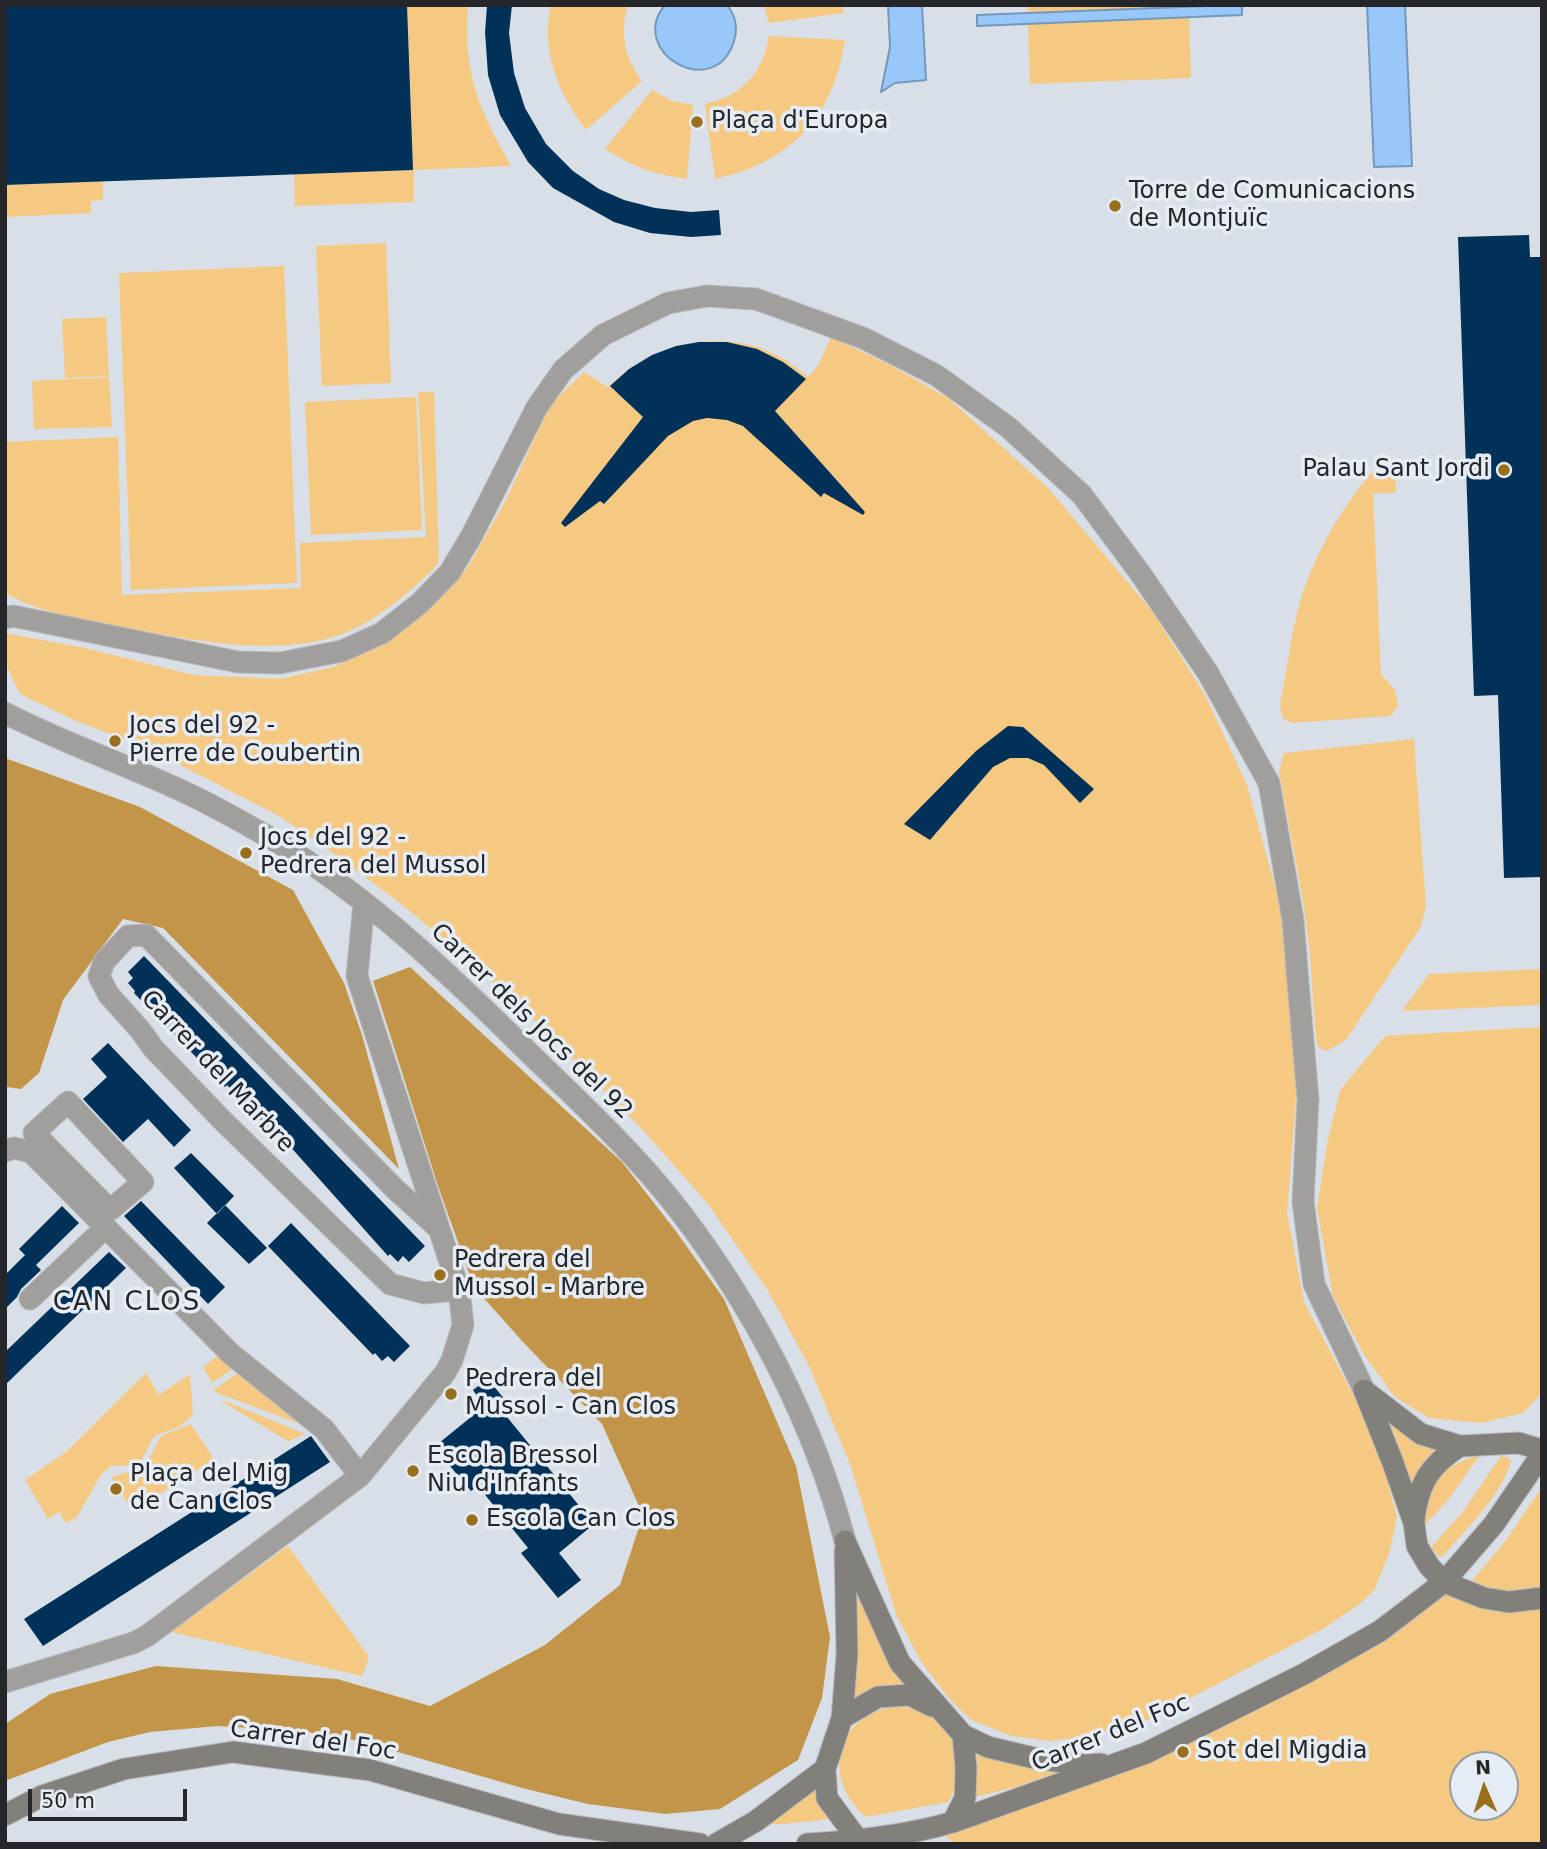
<!DOCTYPE html>
<meta charset="utf-8">
<style>
body{margin:0}
#map{position:relative;width:1547px;height:1849px;overflow:hidden;background:#d9dfe6;font-family:"DejaVu Sans",sans-serif}
canvas{display:block}
.frame{position:absolute;inset:0;border:7px solid #242629;pointer-events:none}
.north{position:absolute;left:1449px;top:1751px;width:70px;height:70px;box-sizing:border-box;background:#e6ecf3;border:2px solid #989da2;border-radius:50%;rotate:357deg;font-size:19px;font-weight:700;line-height:28px;text-align:center;color:#242629}
.north::after{content:'';display:block;margin:auto;width:24px;height:32px;background:#996e1c;clip-path:polygon(50% 0,100% 100%,50% 72%,0 100%)}
.scale{position:absolute;left:28px;top:1789px;width:159px;height:32px;box-sizing:border-box;border:4px solid #242629;border-top:0;padding-left:9px;font-size:21px;line-height:24px;white-space:nowrap;color:#242629;-webkit-text-stroke:5px #e6ecf3;paint-order:stroke}
</style>
<div id="map">
<canvas width="1547" height="1849"></canvas>
<div class="frame"></div>
<div class="north">N</div>
<div class="scale">50 m</div>
</div>
<script>
const context = document.querySelector('canvas').getContext('2d');
context.lineJoin = 'round';
function fillPath(path, color) { context.fillStyle = color; context.fill(path, 'evenodd'); }
function strokePath(path, color, width, dash) { context.strokeStyle = color; context.lineWidth = width; context.lineCap = dash ? 'butt' : 'round'; context.setLineDash(dash || []); context.stroke(path); }
function label(font, color, halo, rows, align = 'center') {
  context.font = font + ' "DejaVu Sans",sans-serif'; context.lineWidth = 7; context.setLineDash([]); context.textBaseline = 'middle'; context.strokeStyle = halo; context.fillStyle = color; for (const [text, x, y, turn = 0] of rows) {
    context.save(); context.translate(x, y); context.rotate((+turn || 0) * Math.PI / 180); context.textAlign = isNaN(turn) ? turn : align; if (halo) context.strokeText(text, 0, 0); context.fillText(text, 0, 0); context.restore();
  }
}
const green = new Path2D(`
 M407 5H468C463 75 478 107 511 166L414 170V202L295 206 294 174 413 170Z
 M551 5H628C619 33 625 58 642 81L586 130C559 94 540 51 551 5Z
 M764 5H842L844 13 769 23Z
 M1027 5H1188V7L1028 13Z
 M1189 17 1191 78 1030 84 1028 24Z
 M769 36 845 40C833 118 791 162 715 179L705 104C742 96 763 73 769 36Z
 M652 90 672 101 693 105 687 179C656 175 631 166 605 149Z
 M103 181V200L91 201V213L5 217V185Z
 M386 243 391 383 322 386 316 246Z
 M284 266 297 583 131 590 119 273Z
 M106 317 109 376 65 378 62 319Z
 M831 337 890 365 948 398 1048 488 1152 611 1205 695 1247 785 1278 897 1291 988 1298 1073 1287 1213 1304 1302 1368 1423 1383 1465 1397 1517 1390 1550 1375 1589 1361 1603 1321 1630 1148 1720 1077 1738 1049 1741 1012 1736 971 1720 948 1697 922 1663 897 1617 850 1464 809 1366 768 1291 708 1204 642 1129 542 1028 460 952 396 900 333 853 279 816 178 764 131 742 74 720 20 694 5 663V633L85 648 194 675 280 679 333 667 379 647 416 619 468 567 506 500 550 405 584 372 608 387C651 346 716 327 772 353 785 359 797 368 808 377L818 366Z
 M109 377 112 427 34 429 32 381Z
 M418 392H434L439 560 433 570C400 600 367 630 322 640 258 655 180 638 117 626 79 618 39 613 5 593V442L118 437 122 595 301 588 300 543 426 537Z
 M416 397 422 530 311 535 305 402Z
 M1395 463 1396 493H1373L1381 674 1395 690 1398 707 1390 716 1291 723 1282 717 1280 704C1287 670 1291 635 1300 602 1315 552 1343 505 1377 466Z
 M1414 739 1426 908 1420 928 1346 1040 1327 1051 1319 1048 1316 1040 1310 954 1303 901 1279 772 1284 753Z
 M1542 969V1005L1402 1011 1429 974Z
 M1542 1027V1393L1523 1413 1481 1423 1429 1418 1395 1397 1364 1355 1333 1296 1317 1208 1327 1144 1340 1090 1385 1036Z
 M218 1356 234 1368 212 1383 203 1367Z
 M239 1372 302 1423 300 1424 215 1392 214 1390Z
 M146 1373 159 1395 190 1374 193 1415 179 1427 154 1436 139 1465 112 1466 102 1473 77 1517 66 1523 59 1512 48 1519 25 1480 66 1452Z
 M221 1401H225L305 1434 288 1441Z
 M1391 1420 1441 1449 1424 1464 1412 1482 1387 1423Z
 M191 1424 214 1459 133 1511 111 1477 144 1468 161 1436Z
 M1480 1455 1448 1500 1424 1526C1425 1486 1441 1465 1480 1455Z
 M1501 1456 1509 1458 1511 1462C1500 1497 1467 1528 1443 1556L1439 1557 1431 1547 1462 1513Z
 M1542 1487V1588C1511 1593 1501 1593 1472 1581L1507 1539Z
 M288 1546 369 1657 362 1676 171 1632Z
 M852 1579 876 1635 906 1688 853 1703Z
 M1444 1582 1542 1598V1844H956L934 1828 1123 1763 1304 1674ZM1463 1765H1505V1807H1463Z
 M897 1706C919 1708 949 1719 955 1743 956 1750 955 1758 956 1765 956 1783 957 1787 948 1802L866 1817C820 1778 836 1714 897 1706Z
 M977 1750 1031 1768 1059 1772 1016 1787 974 1797 977 1774Z
 M817 1783 831 1819 783 1824H759L797 1804Z`);
const forest = new Path2D(`
 M5 758 140 807 293 890 344 983 362 1035 399 1169 163 928 123 919 63 1000 39 1073 21 1089 7 1087Z
 M410 967 622 1162 675 1230 724 1299 796 1466 830 1637 822 1698 798 1760 720 1809 665 1814 588 1804 522 1788 360 1741 301 1731 218 1726 150 1732 108 1742 5 1781V1724L50 1694 156 1666 337 1679 430 1706 545 1645 620 1585 643 1515 602 1424 523 1342 474 1287 438 1186 373 981Z`);
const water = new Path2D(`
 M665 5H727C735 15 738 28 734 41 715 103 626 52 665 5Z
 M888 5H922L926 80 895 83 881 92 890 47Z
 M1233 5H1242V15L977 26V15Z
 M1367 5H1405L1412 166 1374 167Z`);
const building = new Path2D(`
 M5 5H407L413 170 5 185Z
 M487 5H512L509 33 514 73 525 108 546 144 573 171 599 189 624 200 655 208 691 212 719 210 721 235 691 237 650 233 614 222 553 188 528 162 500 115 488 75 485 32Z
 M1529 235 1530 257H1542V877L1504 878 1498 695 1474 696 1458 237Z
 M699 342H727L757 349 783 362 806 379 775 411 865 512 863 515 824 493 821 497 743 426 727 420 707 418 693 421 668 436 604 504 600 501 565 527 561 523 643 417 610 386 629 369 652 355 676 346Z
 M1008 726 1023 727 1094 789 1080 803 1044 765 1028 758H1010L993 767 930 840 904 824 976 751Z
 M144 956 425 1246 409 1262 403 1256 398 1262 390 1254 388 1256 279 1134 259 1123 261 1121 227 1085 225 1087 134 993 135 991 128 983 133 978 128 972Z
 M108 1043 191 1130 174 1147 148 1119 123 1142 83 1099 107 1077 91 1059Z
 M191 1153 234 1196 217 1214 174 1168Z
 M141 1201 225 1287 208 1304 124 1216Z
 M225 1205 267 1248 249 1264 207 1223Z
 M62 1206 79 1223 36 1265 41 1270 21 1289 17 1297 5 1309V1275L25 1255 30 1260 19 1249Z
 M291 1223 410 1346 394 1362 388 1356 382 1361 375 1353 373 1355 268 1246Z
 M109 1252 126 1268 5 1385V1352Z
 M488 1379 510 1406 503 1412 594 1524 559 1553 581 1580 558 1598 521 1553 528 1548 478 1486 471 1491 434 1447 481 1409 474 1400 478 1397 473 1390Z
 M311 1436 330 1462 43 1646 24 1619Z`);
const street = new Path2D(`
 M5 618 13 616 238 662 280 663 342 651 382 633 420 603 450 572 472 535 537 407 563 370 603 335 668 303 707 296 756 299 863 338 936 375 1008 427 1082 495 1140 573 1208 673 1269 783 1293 920 1298 983 1308 1099 1303 1202 1314 1284 1364 1390
 M5 713C69 746 137 768 201 800 230 815 259 831 287 848 372 901 446 971 517 1041 572 1095 631 1148 678 1209 753 1306 814 1423 845 1541
 M68 1102 143 1182 110 1210 34 1133Z
 M5 1151 14 1148 31 1152 231 1354 324 1429 360 1476
 M438 1228 395 1189 146 935 128 936 104 962 99 976 108 994 141 1031 153 1048 221 1119 390 1284 424 1293 459 1290
 M30 1299 105 1228
 M5 1682 133 1643 147 1636 360 1476 445 1373 452 1360 463 1325 459 1290 357 976 364 903`);
const secondary = new Path2D(`
 M1364 1390 1393 1463 1414 1523 1417 1546 1429 1566 1444 1582 1484 1598 1509 1602 1542 1598
 M1365 1391 1421 1434 1460 1446 1519 1443 1542 1450
 M1414 1520C1418 1485 1429 1465 1460 1446
 M845 1541 900 1663 963 1735 988 1747 1034 1758 1084 1765 1101 1764
 M845 1551 847 1654 842 1718 825 1769 827 1798 858 1840
 M842 1718 878 1697 910 1695 932 1706
 M5 1815 42 1796 124 1769 233 1752 370 1770 559 1824 700 1844
 M953 1822 965 1798 966 1768 963 1735
 M716 1844 756 1821 825 1769
 M807 1844C856 1841 906 1836 953 1822L1146 1753 1304 1674 1380 1631 1444 1582 1494 1524 1542 1454`);
const markers = [
 [697,122,7,"#996e1c"],
 [1115,206,7,"#996e1c"],
 [1504,470,7,"#996e1c"],
 [115,741,7,"#996e1c"],
 [246,853,7,"#996e1c"],
 [440,1275,7,"#996e1c"],
 [451,1394,7,"#996e1c"],
 [413,1471,7,"#996e1c"],
 [116,1489,7,"#996e1c"],
 [472,1520,7,"#996e1c"],
 [1183,1752,7,"#996e1c"]
];
const poiNames = [
 ["Plaça d'Europa",711,122],
 ["Torre de Comunicacions",1129,192],
 ["de Montjuïc",1129,220],
 ["Palau Sant Jordi",1490,470,"right"],
 ["Jocs del 92 -",129,727],
 ["Pierre de Coubertin",129,755],
 ["Jocs del 92 -",260,839],
 ["Pedrera del Mussol",260,867],
 ["Pedrera del",454,1261],
 ["Mussol - Marbre",454,1289],
 ["Pedrera del",465,1380],
 ["Mussol - Can Clos",465,1408],
 ["Escola Bressol",427,1457],
 ["Niu d'Infants",427,1485],
 ["Plaça del Mig",130,1475],
 ["de Can Clos",130,1503],
 ["Escola Can Clos",486,1520],
 ["Sot del Migdia",1197,1752]
];
const streetNames = [
 ["Carrer dels Jocs del 92",531,1022,44],
 ["Carrer del Marbre",217,1072,47],
 ["Carrer del Foc",1111,1734,-22],
 ["Carrer del Foc",313,1741,8]
];
const neighbourhoodNames = [
 ["CAN CLOS",127,1303]
];
fillPath(green, '#f6c983');
fillPath(forest, '#c29548');
fillPath(water, '#97c8f9');
strokePath(water, '#7497bb', 2);
fillPath(building, '#003159');
strokePath(street, '#b5bac0', 23);
strokePath(secondary, '#b5bac0', 23);
strokePath(street, '#a19f9c', 21);
strokePath(secondary, '#83807c', 21);
for (const [x, y, r, color] of markers) { const dot = new Path2D(); dot.arc(x, y, r, 0, 2 * Math.PI); context.fillStyle = color; context.fill(dot); strokePath(dot, '#e6ecf3', 2.5); }
label('24px', '#242629', '#e6ecf3', poiNames, 'left');
label('24px', '#242629', '#e6ecf3', streetNames);
context.letterSpacing = '2px';
label('26px', '#242629', '#e6ecf3', neighbourhoodNames);
context.letterSpacing = '0px';
</script>
